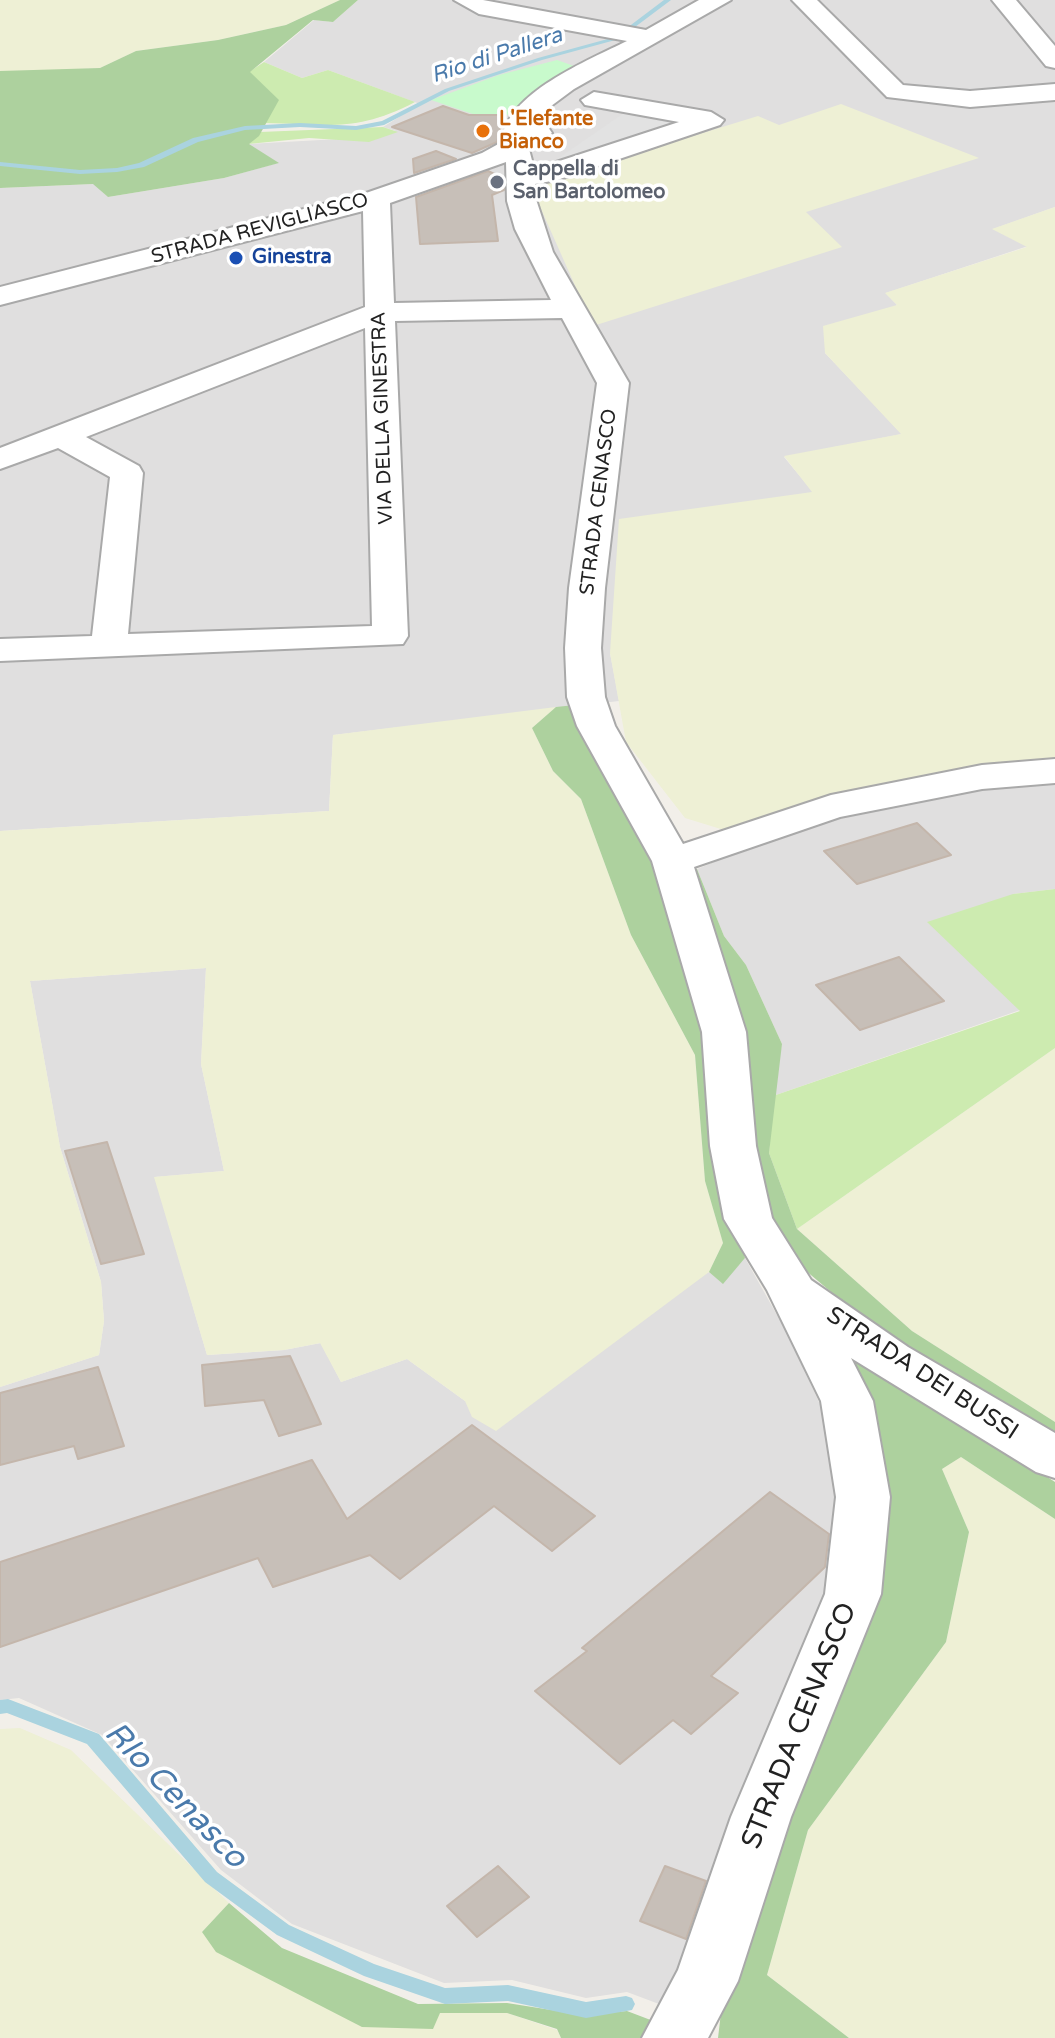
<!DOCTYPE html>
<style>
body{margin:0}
canvas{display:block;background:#f2efe9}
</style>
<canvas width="1055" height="2038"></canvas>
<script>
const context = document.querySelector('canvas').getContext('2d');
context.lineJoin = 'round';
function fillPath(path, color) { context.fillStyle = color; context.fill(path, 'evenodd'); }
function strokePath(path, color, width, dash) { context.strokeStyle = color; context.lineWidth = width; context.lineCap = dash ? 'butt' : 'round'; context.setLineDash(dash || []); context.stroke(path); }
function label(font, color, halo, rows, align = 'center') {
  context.font = font + ' "Varela Round",sans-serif'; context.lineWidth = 7; context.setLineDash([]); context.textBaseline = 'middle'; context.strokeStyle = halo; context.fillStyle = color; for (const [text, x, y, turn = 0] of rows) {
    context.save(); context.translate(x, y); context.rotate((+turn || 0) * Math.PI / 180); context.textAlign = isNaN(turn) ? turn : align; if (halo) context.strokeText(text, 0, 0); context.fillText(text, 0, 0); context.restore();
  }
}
const residential = new Path2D(`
 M358 0H1055V207L993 229 1028 246 886 293 897 305 825 353 902 434 784 457 813 492 610 653 619 701 333 735 329 811 0 831V188L94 184 108 197 224 178 278 163 248 144 339 139 396 131 383 127 420 104 328 70 302 78 264 62 314 20 333 22Z
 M1055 782V889L1013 894 1020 1010 773 1096 782 1044 746 965 724 936 697 869 822 818 972 789Z
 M206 968 201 1064 224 1171 155 1177 207 1355 284 1350 321 1343 341 1382 407 1359 465 1401 709 1272 723 1283 745 1258 787 1333 825 1415 848 1538 667 2007 627 1992 586 1998 512 1980 444 1983 292 1924 221 1870 102 1735 19 1698 0 1700V1387L99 1355 104 1321 101 1282 60 1147 30 981Z`);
const farmland = new Path2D(`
 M0 0H340L286 25 218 40 136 51 100 68 41 71H0Z
 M841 104 979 158 806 212 842 247 593 326 537 200V184L758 116 779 125Z
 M1055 207V761L821 800 724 830 685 818 626 742 610 653 619 519 812 492 784 456 901 434 825 353 823 326 897 305 885 293 1027 247 992 229Z
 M556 707 532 728 553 771 581 799 631 935 695 1055 705 1181 723 1243 709 1272 496 1431 472 1417 465 1401 407 1359 341 1382 320 1343 284 1350 207 1355 154 1177 224 1171 201 1064 206 968 30 981 60 1147 101 1282 104 1321 99 1355 0 1387V831L329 811 333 735Z
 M1055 1048V1422L912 1331 797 1229Z
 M961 1457 1055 1519V2038H849L767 1975 808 1830 946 1642 969 1532 942 1469Z
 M20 1728 71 1750 229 1903 202 1932 439 2013H507L557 2030 561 2038H0V1729Z`);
const grass = new Path2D(`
 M264 62 302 78 328 70 415 102C356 133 328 124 264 123L278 100 249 72Z
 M383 127 398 132 369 142 309 138 248 144 260 132Z
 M1055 889V1048L797 1229 769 1153 773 1096 1020 1011 927 922 1013 894Z`);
const forest = new Path2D(`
 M340 0H358L333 22 313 20 250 72 279 100 259 136 249 144 279 163 224 178 108 197 93 184 0 188V71L100 68 136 51 218 40 286 25Z
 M575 705 658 865 715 1035 736 1219 745 1258 723 1284 709 1272 723 1243 705 1181 695 1055 631 935 581 799 553 771 532 728 556 707Z
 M697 869 724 936 746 965 782 1044 769 1153 797 1229 912 1331 1055 1422V1443L901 1351 805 1270 764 1220 681 870Z
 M839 1344 1055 1482V1519L961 1457 942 1469 969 1532 946 1642 808 1830 767 1975 849 2038H718L722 2004 870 1602 889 1513 867 1400Z
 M229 1903 282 1948 418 2004 507 2003 583 2015 627 2011 669 2027 663 2038H561L557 2029 507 2013H440L433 2029 362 2027 216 1952 202 1932Z`);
const park = new Path2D(`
 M557 60 574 66 527 104 520 115 473 114 431 100 499 75Z`);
const parking = new Path2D(`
 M624 113 707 127 566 173 550 164Z`);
const stream = new Path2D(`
 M664 0H671L619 39 542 60 449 91 384 125 356 130 300 127 245 130 198 142 144 167 117 172 80 174 0 166V162L80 170 117 168 139 163 193 138 245 126 300 123 356 126 382 121 445 89 538 58 615 37Z
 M8 1699 99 1734 217 1872 289 1925 374 1964 445 1988 508 1985 586 2002 626 1996 632 1998 635 2004 632 2010 586 2018 508 2001 445 2004 364 1976 277 1935 205 1882 87 1744 7 1713 0 1714V1700Z`);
const building = new Path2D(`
 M443 106 469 115H504L497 142 472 153 392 127Z
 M436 151 456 159 414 173 413 159Z
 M488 171 503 178 504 190 492 195 498 241 420 244 416 197Z
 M917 823 951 855 857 884 824 851Z
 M899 957 944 1001 860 1030 816 985Z
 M107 1142 144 1254 101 1264 65 1151Z
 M290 1356 321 1424 279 1436 264 1400 205 1406 202 1365Z
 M98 1367 124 1446 78 1459 74 1446 0 1465V1393Z
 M472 1425 595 1516 552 1551 494 1506 400 1579 370 1555 273 1587 258 1558 0 1647V1562L312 1460 347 1519Z
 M770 1492 829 1534 825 1567 711 1676 738 1693 691 1734 673 1720 620 1764 535 1691 587 1651 582 1648Z
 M498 1866 529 1897 477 1937 447 1906Z
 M665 1866 706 1881 686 1939 640 1921Z`);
const minor = new Path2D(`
 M454 0H483L646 30 699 0H731L574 89 543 112 532 127H548L552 133 529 149 534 168 544 166 679 122 585 105 581 100 594 92 711 112 724 120 720 125 557 180 535 184 534 193 553 252 629 383 605 588 601 648 605 697 615 726 683 844 831 795 982 765 1055 759V783L982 789 840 817 694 867 746 1032 756 1146 772 1218 811 1280 908 1347 1055 1433V1478L1036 1472 851 1358 873 1401 890 1497 881 1594 791 1817 738 1981 708 2038H642L678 1970 731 1817 825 1594 836 1497 821 1401 767 1290 724 1219 710 1146 702 1032 652 861 577 726 567 697 565 648 569 588 597 383 562 318 395 321 408 636 403 644 0 661V639L92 636 110 477 58 448 0 469V448L365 307 363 211 0 305V287L366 193 482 153 502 142C504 94 589 60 627 41L479 14ZM506 162 507 201 515 229 551 300 394 303 390 203ZM365 328 372 626 128 634 143 473 139 466 86 437Z
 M792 0H817L903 85 970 91 1055 84V100L970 107 887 97Z
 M992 0H1016L1055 46V68L1046 66Z`);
const markers = [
 [483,131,8,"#e8710a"],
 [497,182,8,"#6b7280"],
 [236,258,8,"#1a4fb4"]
];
const farFoodnames = [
 ["L'Elefante",499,120],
 ["Bianco",499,143]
];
const farWorshipnames = [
 ["Cappella di",513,170],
 ["San Bartolomeo",513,193]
];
const farStreetnames = [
 ["STRADA REVIGLIASCO",260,229,-15],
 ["VIA DELLA GINESTRA",383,418,-92],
 ["STRADA CENASCO",599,502,-83]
];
const farTransitnames = [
 ["Ginestra",252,258]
];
const farWaternames = [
 ["Rio di Pallera",497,56,-18]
];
const streetNames = [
 ["STRADA DEI BUSSI",922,1374,33]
];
const nearStreetnames = [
 ["STRADA CENASCO",800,1726,-68]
];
const nearWaternames = [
 ["RIo Cenasco",175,1796,46]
];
fillPath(residential, '#e0dfdf');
fillPath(farmland, '#eef0d5');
fillPath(grass, '#cdebb0');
fillPath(forest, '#add19e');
fillPath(park, '#c8facc');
fillPath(parking, '#e2e2e2');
fillPath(stream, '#aad3df');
fillPath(building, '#c7bfb8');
strokePath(building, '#c4b6ab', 2);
strokePath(minor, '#a9a9a9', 4);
fillPath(minor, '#fff');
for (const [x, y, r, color] of markers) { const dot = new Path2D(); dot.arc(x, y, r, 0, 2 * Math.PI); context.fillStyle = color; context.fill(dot); strokePath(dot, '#fff', 3); }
label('bold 20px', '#c56008', '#fff', farFoodnames, 'left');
label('bold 20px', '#5b616d', '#fff', farWorshipnames, 'left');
label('20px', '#222', '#fff', farStreetnames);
label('bold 20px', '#164399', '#fff', farTransitnames, 'left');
label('italic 22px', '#4a7aab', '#fff', farWaternames);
label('24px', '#222', '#fff', streetNames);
label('28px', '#222', '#fff', nearStreetnames);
label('italic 32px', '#4a7aab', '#fff', nearWaternames);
</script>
